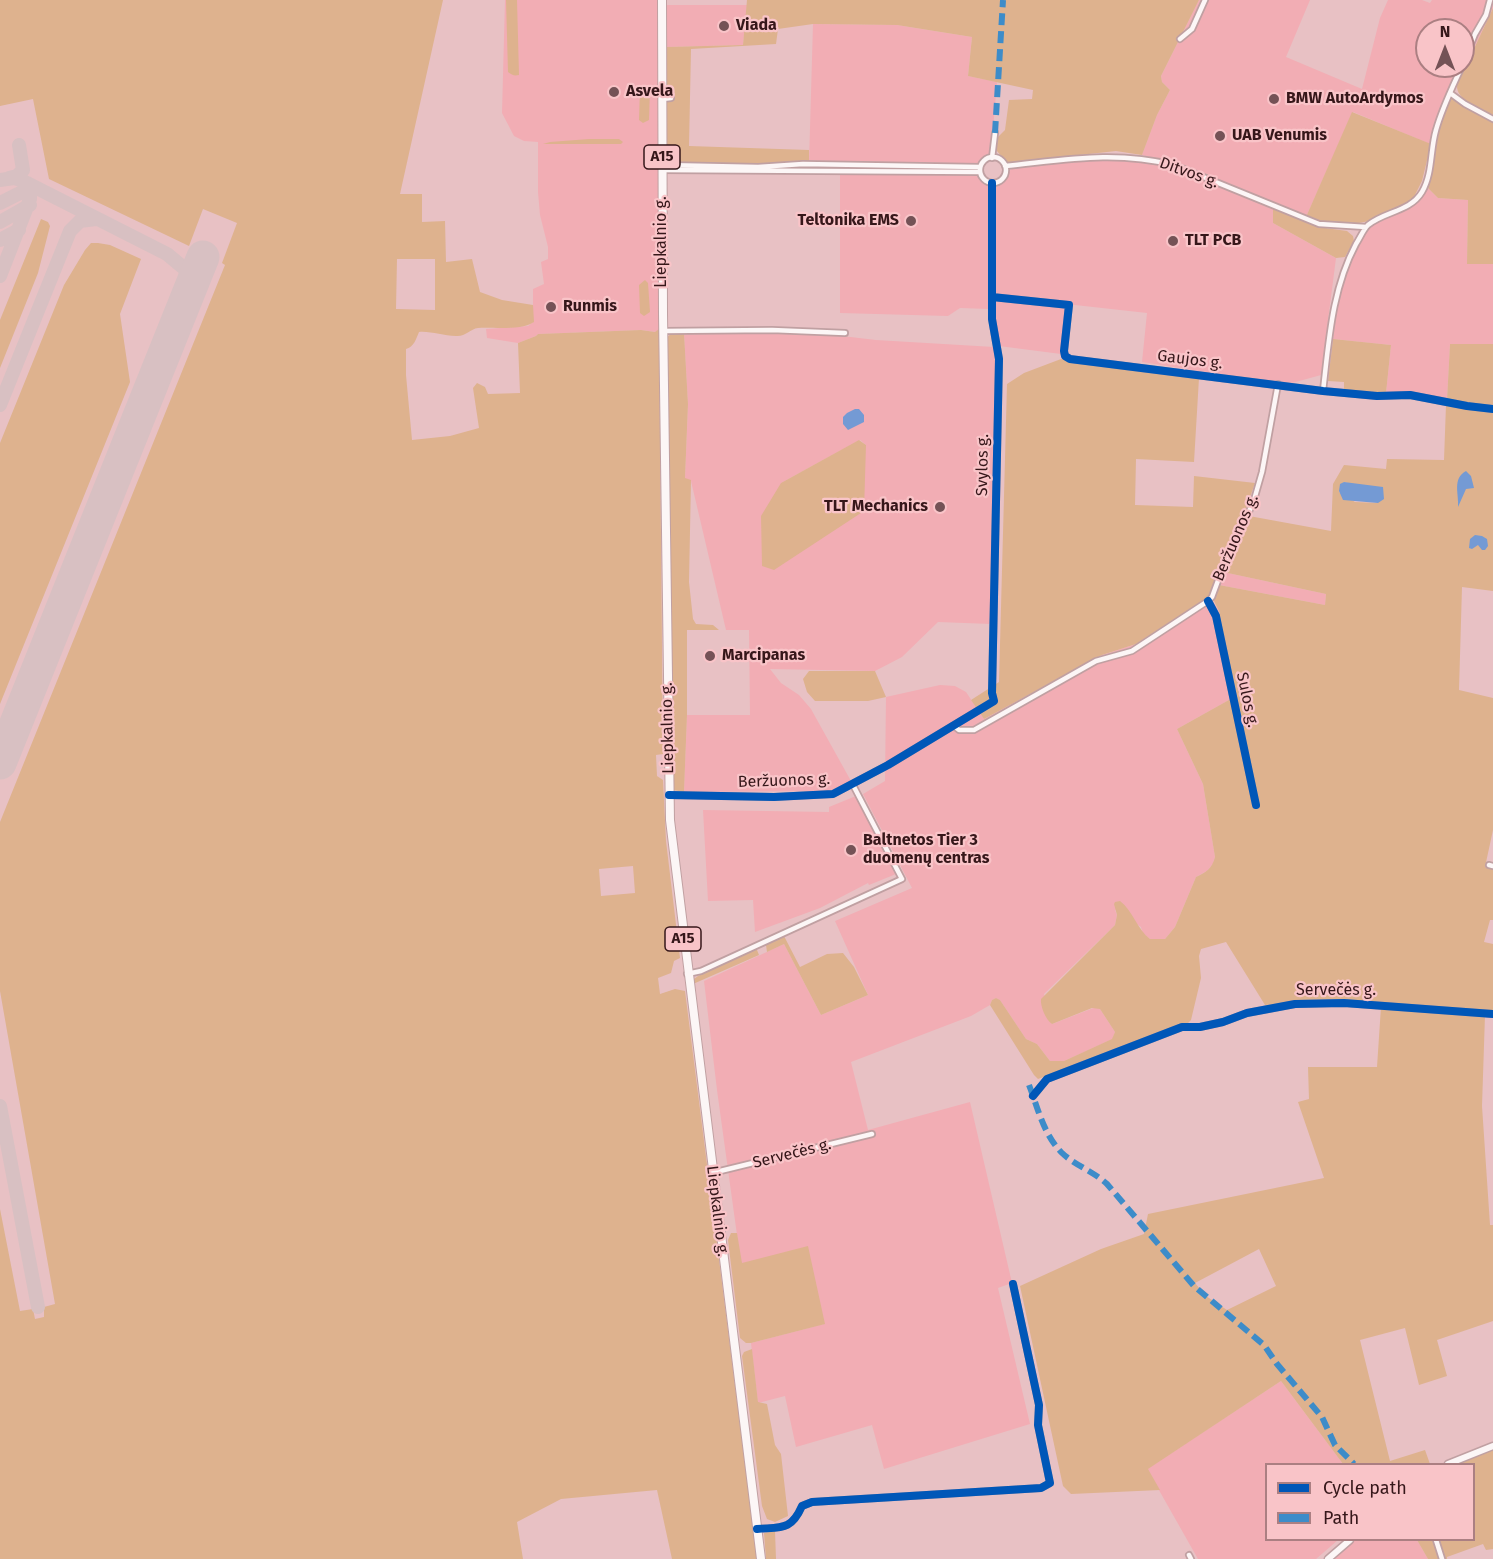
<!DOCTYPE html>
<meta charset="utf-8">
<style>
body{margin:0}
#map{position:relative;width:1493px;height:1559px;overflow:hidden;background:#e8c1c4;font-family:"Fira Sans",sans-serif}
canvas{display:block}
.legend{position:absolute;left:1265px;top:1463px;width:210px;height:78px;box-sizing:border-box;background:#f9c4c8;border:2px solid #ab7f82;margin:0;padding:8px 10px;list-style:none;font-size:18px;color:#36171a}
.legend li{display:flex;align-items:center;gap:12px;height:30px}
.legend b{width:30px;border:2px solid #ab7f82}
.north{position:absolute;left:1415px;top:18px;width:60px;height:60px;box-sizing:border-box;background:#f9c4c8;border:2px solid #ab7f82;border-radius:50%;rotate:0deg;font-size:16px;font-weight:700;line-height:24px;text-align:center;color:#36171a}
.north::after{content:'';display:block;margin:auto;width:21px;height:27px;background:#745256;clip-path:polygon(50% 0,100% 100%,50% 72%,0 100%)}
</style>
<div id="map">
<canvas width="1493" height="1559"></canvas>
<ul class="legend">
<li><b style="height:8px;background:#0057b8"></b>Cycle path</li>
<li><b style="height:8px;background:#3d8cc9"></b>Path</li>
</ul>
<div class="north">N</div>
</div>
<script>
const context = document.querySelector('canvas').getContext('2d');
context.lineJoin = 'round';
function fillPath(path, color) { context.fillStyle = color; context.fill(path, 'evenodd'); }
function strokePath(path, color, width, dash) { context.strokeStyle = color; context.lineWidth = width; context.lineCap = dash ? 'butt' : 'round'; context.setLineDash(dash || []); context.stroke(path); }
function label(font, color, halo, rows, align = 'center') {
  context.font = font + ' "Fira Sans",sans-serif'; context.lineWidth = 4.5; context.setLineDash([]); context.textBaseline = 'middle'; context.strokeStyle = halo; context.fillStyle = color; for (const [text, x, y, turn = 0] of rows) {
    context.save(); context.translate(x, y); context.rotate((+turn || 0) * Math.PI / 180); context.textAlign = isNaN(turn) ? turn : align; if (halo) context.strokeText(text, 0, 0); context.fillText(text, 0, 0); context.restore();
  }
}
const built = new Path2D(`
 M505 0H658L659 329 656 332 641 330 538 334 536 336 518 343 487 338 486 329 528 326 533 322V289L544 284 541 262 548 259V247L540 215 538 192V142L524 141 514 136 502 113Z
 M1199 0H1310L1286 57 1362 89 1380 18 1388 0H1422L1430 3 1432 0H1493V8L1451 97 1441 122 1437 147 1353 112 1306 217 1196 170 1142 155 1157 115 1170 90 1162 82 1161 76ZM1427 30H1463V66H1427Z
 M665 5H747L743 45 666 47Z
 M813 24 897 25 972 37 968 76 997 82 991 153 976 165 809 163Z
 M1113 158 1158 163 1200 177 1273 208V223L1336 258 1321 375 1292 383 1230 376 1142 362 1147 313 994 296 995 188 1005 178 1008 172 1013 168Z
 M936 173 976 174 989 186V309L960 308 948 316 840 313V174Z
 M1428 188 1438 198 1468 200 1467 264H1493V344H1450L1447 400 1405 392 1386 393 1391 345 1333 339 1339 292 1351 258 1366 230 1374 223 1410 208Z
 M997 299 1067 306 1061 354 999 346 994 319V300Z
 M770 332 825 334 876 340 994 347 996 353 991 624 938 622 902 657 875 671 770 669 781 683 799 695 811 709 851 781 831 791 684 792 687 715H750L749 630H726L691 481 685 479 688 404 684 333ZM860 440 866 445 781 483Z
 M1223 572 1326 594 1325 605 1219 585Z
 M1210 596 1219 611 1236 696 1177 729 1203 784 1215 857 1213 864 1207 871 1196 877 1175 927 1165 939H1150L1143 934 1141 927 1115 910 1117 915 1115 925 1044 994 1052 1024 1096 1007 1100 1009 1115 1032 1113 1039 1064 1061H1050L1037 1044 1026 1039 1000 1000 996 998 992 1000 990 1005 971 1016 851 1062 868 1130 970 1102 1012 1283 998 1288 1030 1424 884 1469 872 1425 796 1447 785 1396 758 1403 751 1343 824 1324 741 1264 717 1090 704 981 784 944 821 1015 868 995 835 921 912 888 863 794 885 781 886 697 940 685 955 686 966 692 984 719 1102 655 1136 644Z
 M856 796 896 874 869 885 868 883 820 908 755 932 753 900 708 901 703 810 829 812V807Z
 M1281 1381 1343 1464H1266V1540H1338L1316 1559H1198L1147 1469Z
 M1355 1540H1417L1428 1559H1332Z`);
const green = new Path2D(`
 M0 0H443L400 194H422V222L445 221 446 262 472 259 480 292 502 300 533 305 534 322C520 331 494 327 478 328 470 329 465 337 456 336 443 336 431 331 419 332 416 339 414 347 406 349V375L412 440 450 436 479 428 473 388 477 383 485 387 488 394 520 393 518 343 536 336 538 334 641 330 655 332 659 329 663 754 656 755 657 776 663 780 666 841 680 958 674 961 671 973 658 978 660 994 675 989 685 991 757 1559H672L657 1490 561 1499 517 1522 523 1559H0V1209L20 1311 33 1309 35 1319 44 1317V1307L55 1304 0 991V822L225 265 222 263 237 223 203 209 189 246 49 179 33 99 0 106ZM397 259H435V310L396 309ZM633 866 635 893 601 896 599 869Z
 M506 0H517L519 75C514 76 512 75 508 72Z
 M747 0H1199L1161 76 1162 82 1170 90 1157 115 1142 155 1116 151 1007 163 997 151V138L1005 130 1009 100 1032 99 1033 90 968 76 972 37 897 25 813 24 778 29 776 44 691 49 689 146 809 150V163L755 166 740 163 714 165 671 164 667 160 666 47 743 45Z
 M1493 8V115C1481 109 1456 101 1457 85Z
 M646 85 650 89 649 120 643 123 639 120 640 88Z
 M1451 97 1493 121V264H1467L1468 200 1438 198 1428 188 1441 122Z
 M1352 112 1431 144 1422 181 1414 197 1401 208 1369 221 1349 225 1319 221 1306 217Z
 M589 139H619L623 142 621 144H543L550 142Z
 M1273 208 1318 227 1347 231 1353 236 1354 241 1345 257 1336 258 1273 223Z
 M41 219 48 222 50 226 38 273 0 368V320Z
 M98 243 110 245 141 259 120 314 130 382 0 704V443L64 285 85 250 91 243Z
 M645 280 648 283 650 312 644 316 640 313 639 285Z
 M672 333H684L688 404 685 478 691 480 689 582 693 619 696 624 713 625 719 630H687V715L684 792 673 790 666 338Z
 M1333 339 1391 345 1386 393 1344 391V382L1328 381Z
 M1450 344H1493V407L1447 400Z
 M1061 359 1199 378 1194 462 1136 459 1135 505 1193 507 1194 476 1255 483 1235 541 1210 596 1136 644 1102 655 984 719 971 700 999 682 1007 384 1024 373Z
 M1446 405 1493 410V591L1462 587 1459 690 1493 698V830L1485 867 1493 869V920H1490L1484 942 1493 944V1012L1345 1001 1265 1005 1226 942 1201 949 1199 956 1201 978 1191 1020 1188 1023 1038 1079 1034 1075 990 1005 992 1000 996 998 1000 1000 1026 1039 1037 1044 1050 1061H1064L1112 1039 1115 1032 1100 1009 1092 1008 1052 1024C1046 1020 1040 1006 1041 999L1115 925 1117 915 1114 904 1115 902 1120 901C1133 911 1137 929 1150 939H1165L1175 927 1196 877C1206 872 1212 869 1215 857L1203 784 1177 729 1236 696 1219 611 1213 599 1219 585 1325 605 1326 594 1223 572 1249 516 1331 531 1333 484 1344 465 1386 469 1387 459 1444 460ZM1344 482 1353 484 1378 503 1355 502 1339 492Z
 M859 440 866 445 864 511 774 570 762 566 761 516 781 483Z
 M809 671H875L886 697 868 701H815L807 692 803 679Z
 M784 936 800 967 827 954 843 953 854 967 868 995 821 1015 784 944 767 952 766 945Z
 M751 950H757L759 955 693 984 694 979 698 976Z
 M1381 1007 1485 1015 1482 1106 1490 1225H1493V1321L1437 1340 1447 1376 1419 1385 1405 1328 1360 1340 1390 1461 1425 1450 1430 1464H1343L1281 1381 1148 1469 1160 1490 1071 1494 1063 1486 1020 1286 1101 1249 1144 1234 1148 1214 1324 1178 1298 1102 1309 1099 1308 1067H1377ZM1259 1249 1276 1286 1227 1310 1206 1296 1195 1283Z
 M731 1233H737L742 1263 808 1246 825 1324 751 1343H746L740 1338 728 1240Z
 M752 1349 758 1402 767 1404 775 1445 781 1454 788 1516 775 1522 767 1519 762 1506 742 1356 744 1352Z
 M1493 1449V1549L1486 1550 1483 1544 1447 1557V1559H1428L1417 1540H1474V1464H1455Z
 M775 1531 776 1559H766L764 1533Z`);
const water = new Path2D(`
 M855 409H859L864 415V422L848 430 843 424V417L847 413Z
 M1466 471 1471 476 1474 488 1466 489 1458 507C1459 493 1452 479 1466 471Z
 M1344 482 1383 487 1384 499 1378 503 1343 500 1339 491 1340 484Z
 M1475 535 1482 536 1487 539 1488 546 1485 550H1482L1478 545 1472 549 1469 548 1470 539Z`);
const taxiway = new Path2D(`
 M9 178 17 176 23 170 19 145
 M0 180 14 178 21 180 167 254 185 269 190 290
 M0 203 26 190 36 189
 M0 222 30 205
 M0 240 19 230
 M0 276 30 199V189L23 181
 M0 405 70 231 80 221 96 219
 M0 1106 38 1307`);
const runway = new Path2D(`
 M0 763 203 257`);
const minor = new Path2D(`
 M1180 39 1192 29 1205 0
 M1463 64 1475 34 1486 15 1490 0
 M1450 93 1465 104 1493 119
 M662 99 671 98
 M980 170a13 13 0 1 1 26 0a13 13 0 1 1-26 0Z
 M992 158 995 133
 M662 165 758 167 803 164 980 167
 M1005 166C1065 160 1113 150 1174 165L1319 224 1366 227
 M662 170 980 172
 M992 297 1069 305 1064 351 1065 356 1070 359 1323 391 1377 396 1410 395 1467 406 1493 409
 M663 331 772 330 845 333
 M1323 391C1329 340 1332 289 1356 244 1360 238 1363 230 1368 225 1385 211 1410 212 1422 192 1433 173 1430 150 1436 130 1442 108 1453 86 1462 66
 M1208 601 1216 616 1256 805
 M954 726 959 730H974L1096 661 1132 651 1208 601 1212 597 1223 567 1235 545 1254 500 1262 472 1278 384
 M669 795 774 797 833 794 888 765 994 701 992 693 999 359 992 319V183
 M1489 865 1493 866
 M687 974 701 971 902 879 853 785
 M1033 1096 1047 1079 1182 1027H1200L1223 1022 1247 1013 1295 1004 1344 1003 1493 1014
 M712 1173 872 1134
 M757 1529C781 1527 791 1531 802 1506L812 1502 1041 1488 1050 1483 1038 1425 1039 1405 1013 1284
 M1436 1540 1442 1559
 M1189 1555 1191 1559`);
const secondary = new Path2D(`
 M1448 1464 1493 1446
 M1328 1559 1350 1540`);
const trunk = new Path2D(`
 M662 0 663 314 670 820 761 1559`);
const quiet = new Path2D(`
 M995 133 1003 0
 M1029 1085C1038 1108 1043 1133 1061 1152 1074 1165 1093 1171 1107 1184L1194 1286 1264 1345 1277 1364 1322 1417 1335 1445 1354 1464`);
const cycleway = new Path2D(`
 M992 297 1069 305 1064 351 1065 356 1070 359 1323 391 1377 396 1410 395 1467 406 1493 409
 M1208 601 1216 616 1256 805
 M669 795 774 797 833 794 888 765 994 701 992 693 999 359 992 319V183
 M1033 1096 1047 1079 1182 1027H1200L1223 1022 1247 1013 1295 1004 1344 1003 1493 1014
 M757 1529C781 1527 791 1531 802 1506L812 1502 1041 1488 1050 1483 1038 1425 1039 1405 1013 1284`);
const markers = [
 [724,26,6,"#745256"],
 [614,92,6,"#745256"],
 [1274,99,6,"#745256"],
 [1220,136,6,"#745256"],
 [911,221,6,"#745256"],
 [1173,241,6,"#745256"],
 [551,307,6,"#745256"],
 [940,507,6,"#745256"],
 [710,656,6,"#745256"],
 [851,850,6,"#745256"]
];
const shields = [
 [662,157,36],
 [683,939,36]
];
const shieldNames = [
 ["A15",662,157],
 ["A15",683,939]
];
const poiNames = [
 ["Viada",736,26],
 ["Asvela",626,92],
 ["BMW AutoArdymos",1286,99],
 ["UAB Venumis",1232,136],
 ["Teltonika EMS",899,221,"right"],
 ["TLT PCB",1185,241],
 ["Runmis",563,307],
 ["TLT Mechanics",928,507,"right"],
 ["Marcipanas",722,656],
 ["Baltnetos Tier 3",863,841],
 ["duomenų centras",863,859]
];
const streetNames = [
 ["Ditvos g.",1189,173,20],
 ["Liepkalnio g.",662,242,-90],
 ["Gaujos g.",1190,360,7],
 ["Svylos g.",983,465,-89],
 ["Beržuonos g.",1236,538,-67],
 ["Sulos g.",1247,700,78],
 ["Liepkalnio g.",668,728,-91],
 ["Beržuonos g.",784,781,-2],
 ["Servečės g.",1336,991],
 ["Servečės g.",792,1154,-14],
 ["Liepkalnio g.",717,1211,83]
];
fillPath(built, '#f2adb4');
fillPath(green, '#deb28e');
fillPath(water, '#749ad4');
strokePath(taxiway, '#d8c0c2', 14);
strokePath(runway, '#d8c0c2', 33);
strokePath(minor, '#c0a0a2', 8);
strokePath(secondary, '#c0a0a2', 9);
strokePath(trunk, '#c0a0a2', 10);
strokePath(minor, '#fcf6f6', 4.5);
strokePath(secondary, '#fcf6f6', 6);
strokePath(trunk, '#fcf6f6', 8);
strokePath(quiet, '#3d8cc9', 6, [12, 6]);
strokePath(cycleway, '#0057b8', 8);
for (const [x, y, r, color] of markers) { const dot = new Path2D(); dot.arc(x, y, r, 0, 2 * Math.PI); context.fillStyle = color; context.fill(dot); strokePath(dot, '#f9c4c8', 2); }
for (const [x, y, w] of shields) { const box = new Path2D(); box.roundRect(x - w / 2, y - 12, w, 24, 4.5); context.fillStyle = '#f9c4c8'; context.fill(box); strokePath(box, '#36171a', 1.5); }
label('bold 15px', '#36171a', null, shieldNames);
label('bold 16px', '#36171a', '#f9c4c8', poiNames, 'left');
label('16px', '#36171a', '#f9c4c8', streetNames);
</script>
